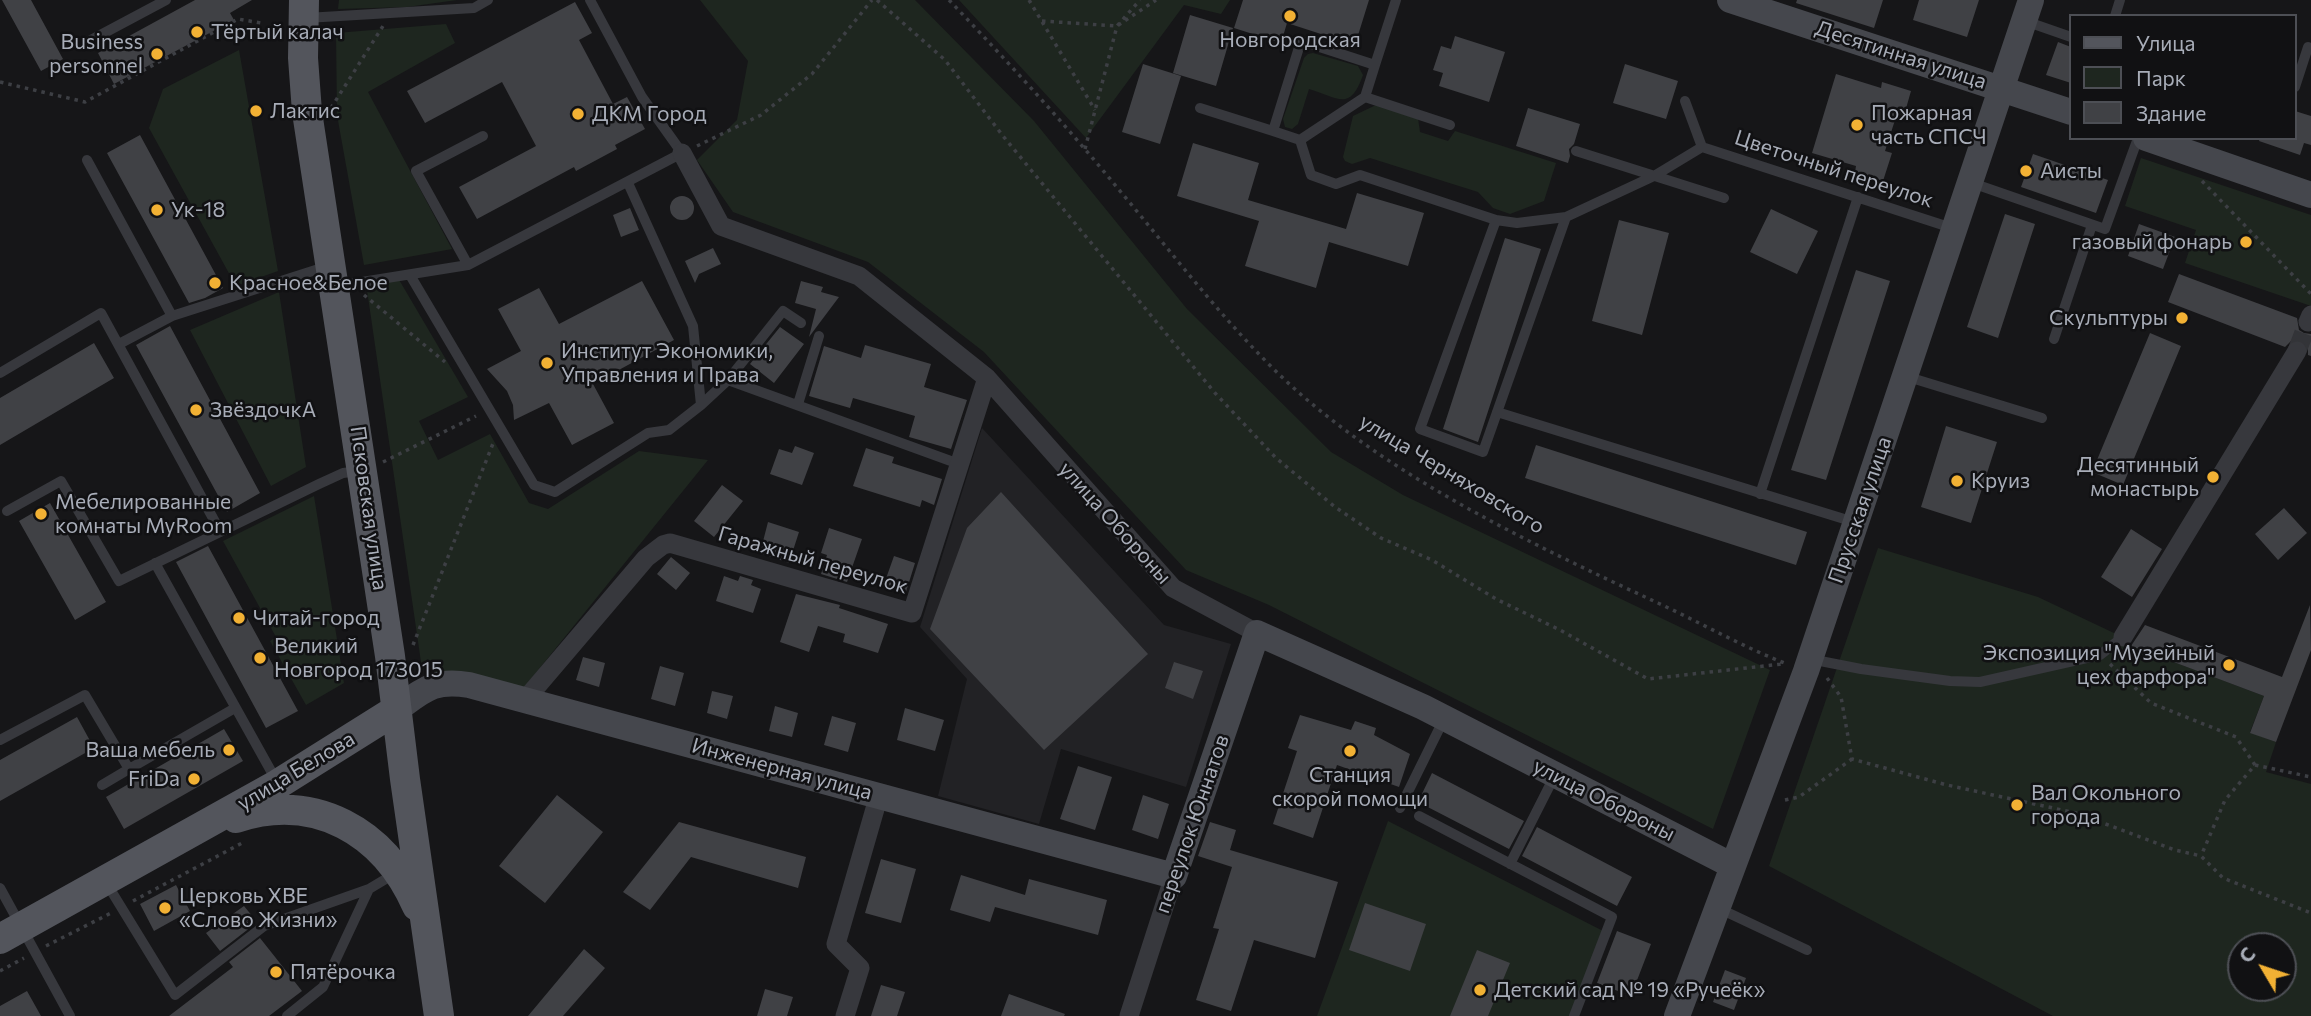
<!DOCTYPE html>
<meta charset="utf-8">
<style>
body{margin:0}
#map{position:relative;width:2311px;height:1016px;overflow:hidden;background:#161618;font-family:Commissioner,sans-serif}
canvas{display:block}
.legend{position:absolute;left:2069px;top:14px;width:228px;height:126px;box-sizing:border-box;background:#111113;border:2px solid #4d4f55;margin:0;padding:9px 12px;list-style:none;font-size:21px;color:#a8adb8}
.legend li{display:flex;align-items:center;gap:14px;height:35px}
.legend b{width:35px;border:2px solid #4d4f55}
.north{position:absolute;left:2227px;top:932px;width:70px;height:70px;box-sizing:border-box;background:#111113;border:2px solid #4d4f55;border-radius:50%;rotate:309deg;font-size:19px;font-weight:700;line-height:28px;text-align:center;color:#a8adb8}
.north::after{content:'';display:block;margin:auto;width:24px;height:32px;background:#f2b134;clip-path:polygon(50% 0,100% 100%,50% 72%,0 100%)}
</style>
<div id="map">
<canvas width="2311" height="1016"></canvas>
<ul class="legend">
<li><b style="height:9px;background:#53555c"></b>Улица</li>
<li><b style="height:19px;background:#1e261f"></b>Парк</li>
<li><b style="height:19px;background:#404145"></b>Здание</li>
</ul>
<div class="north">С</div>
</div>
<script>
const context = document.querySelector('canvas').getContext('2d');
context.lineJoin = 'round';
function fillPath(path, color) { context.fillStyle = color; context.fill(path, 'evenodd'); }
function strokePath(path, color, width, dash) { context.strokeStyle = color; context.lineWidth = width; context.lineCap = dash ? 'butt' : 'round'; context.setLineDash(dash || []); context.stroke(path); }
function label(font, color, halo, rows, align = 'center') {
  context.font = font + ' Commissioner,sans-serif'; context.lineWidth = 5; context.setLineDash([]); context.textBaseline = 'middle'; context.strokeStyle = halo; context.fillStyle = color; for (const [text, x, y, turn = 0] of rows) {
    context.save(); context.translate(x, y); context.rotate((+turn || 0) * Math.PI / 180); context.textAlign = isNaN(turn) ? turn : align; if (halo) context.strokeText(text, 0, 0); context.fillText(text, 0, 0); context.restore();
  }
}
const built = new Path2D(`
 M982 428 1164 625 1231 644 1186 787 1061 749 1039 824 938 796 967 679 920 627Z`);
const green = new Path2D(`
 M339 0H457L407 7 338 9Z
 M700 0H915L1034 121 1187 309 1331 452 1403 495 1770 670 1713 829 1269 605 1186 570 984 352 868 262 733 212 697 160 737 120 748 61Z
 M959 0H1230L1221 14 1184 5 1086 138Z
 M446 24 455 43 368 92 452 249 364 265 337 115 336 33Z
 M239 50 278 271 236 286 149 128 163 89Z
 M1313 53 1358 66 1363 75C1350 112 1339 98 1309 89L1298 124 1292 129 1285 127 1283 119 1304 58 1308 54Z
 M1376 105 1418 118 1420 132 1448 141 1455 131 1556 163 1544 201 1510 214 1493 208 1478 192 1370 158 1352 164 1345 161 1343 157 1353 116Z
 M2141 158 2311 215V306L2185 263 2196 230 2125 206Z
 M398 278 468 397 419 421 438 460 490 434 529 503 548 509 639 451 708 460 522 690 422 669 366 283Z
 M279 292 306 467 271 486 190 330Z
 M314 496 344 683 306 705 270 641 276 637 223 541Z
 M1878 548 2038 597 2116 634 2129 645 2264 696 2250 732 2276 742 2266 772 2311 784V1016H2053L1769 866ZM2241 946H2283V988H2241Z
 M1388 821 1607 933 1574 1016H1317Z`);
const building = new Path2D(`
 M2 0H31L63 59 41 71Z
 M195 0H252L230 13 234 20 114 84 98 53Z
 M1243 0H1369L1355 45 1287 23 1281 43 1234 28Z
 M1797 0H1883L1874 28 1796 3Z
 M1919 0H1979L1967 37 1913 20Z
 M575 2 592 33 579 40 613 104 627 97 645 129 615 145 617 149 576 171 574 167 477 219 459 187 536 146 502 82 425 123 407 91Z
 M1190 15 1233 28 1216 86 1173 73Z
 M1455 36 1505 52 1489 102 1439 86 1443 73 1433 70 1441 46 1451 49Z
 M2058 42 2071 47V83L2046 75Z
 M1143 64 1181 76 1160 144 1122 132Z
 M1625 64 1678 81 1666 119 1613 103Z
 M1836 74 1881 88 1882 82 1911 91 1903 119 1896 117 1885 151 1892 153 1883 181 1855 172 1856 166 1812 153Z
 M1528 108 1580 124 1574 144 1569 149 1570 156 1568 163 1516 146Z
 M2295 111 2311 116V145L2304 143 2300 155 2259 141 2260 138H2295Z
 M140 135 223 288 205 298 189 303 107 153Z
 M1193 143 1259 163 1248 200 1346 229 1357 193 1424 213 1408 266 1329 242 1316 288 1245 266 1259 221 1177 196Z
 M2033 154 2108 180 2096 213 2021 187Z
 M670 208a12 12 0 1 1 24 0a12 12 0 1 1-24 0Z
 M630 208 639 230 621 237 613 215Z
 M1771 209 1818 231 1797 274 1750 252Z
 M2005 214 2035 224 1998 338 1967 327Z
 M1619 220 1669 233 1642 335 1592 321Z
 M2139 224 2175 237 2163 269 2128 256Z
 M1505 238 1541 249 1478 442 1443 429Z
 M713 248 721 264 699 274 695 283 685 261Z
 M1856 270 1890 281 1826 480 1791 470Z
 M2179 274 2297 318 2299 330 2304 333 2311 334V356L2308 355V346L2303 340H2292L2285 347 2168 302Z
 M642 281 674 340 593 384 614 423 572 445 549 403 514 420 513 405 507 391 487 369 521 351 498 309 539 288 559 324Z
 M801 281 823 287 821 292 839 297 809 337 816 309 795 303Z
 M170 326 260 493 227 512 136 345Z
 M780 327 804 344 774 383 750 364Z
 M2150 333 2181 346 2123 485 2092 472Z
 M94 343 114 378 0 445V398Z
 M865 345 931 364 924 387 967 400 951 449 909 437 915 416 853 398 850 408 809 396 824 346 861 358Z
 M1946 426 1997 442 1971 523 1921 507Z
 M1536 445 1807 532 1796 565 1525 478Z
 M795 446 814 453 802 485 770 474 779 449 792 453Z
 M866 448 894 457 892 463 942 479 934 505 922 500 920 507 853 486Z
 M722 485 743 501 714 537 694 521Z
 M1001 492 1148 654 1044 750 930 629 967 528Z
 M50 503 106 602 75 620 19 521Z
 M2284 508 2307 533 2278 560 2255 534Z
 M768 522 799 532 789 563 760 553Z
 M829 528 862 539 847 582 821 574 827 555 821 553Z
 M2131 529 2162 549 2132 597 2101 577Z
 M208 546 298 711 266 728 176 562Z
 M894 556 915 563 905 595 883 587Z
 M671 557 690 573 676 590 657 574Z
 M724 576 738 581 740 576 753 580 751 585 761 589 753 613 716 601Z
 M796 594 840 605 839 608 888 624 878 653 843 642 845 634 818 626 809 652 780 642Z
 M2310 605 2311 650 2276 742 2250 733 2264 696 2131 646 2145 625 2282 677Z
 M583 657 605 663 599 687 576 680Z
 M1174 662 1203 671 1193 699 1165 688Z
 M660 666 684 673 675 706 651 699Z
 M712 691 733 696 727 719 707 713Z
 M775 706 798 713 792 737 769 731Z
 M905 708 944 720 935 751 897 740Z
 M1300 715 1351 730 1355 721 1376 728 1374 735 1410 754 1399 787 1337 765 1313 838 1273 824 1297 751 1288 748Z
 M832 716 856 723 848 752 824 745Z
 M77 717 94 748 0 801V760Z
 M224 729 243 761 124 829 106 797Z
 M1078 766 1112 777 1095 830 1060 819Z
 M1432 773 1524 821 1509 849 1418 802Z
 M557 795 603 832 545 903 499 866Z
 M1143 795 1169 804 1158 839 1132 830Z
 M679 822 806 857 798 888 691 857 650 910 623 892Z
 M1210 822 1236 830 1230 850 1338 882 1315 958 1254 940 1231 1011 1196 1000 1219 929 1213 928 1232 867 1198 856Z
 M1537 827 1632 877 1617 906 1522 856Z
 M881 859 916 869 901 923 865 913Z
 M961 875 1025 895 1029 879 1107 900 1098 935 995 907 990 922 950 910Z
 M176 885 190 911 154 931 140 904Z
 M1365 903 1426 924 1410 971 1349 950Z
 M244 906 253 917 247 921 251 927 220 951 206 933Z
 M1617 931 1651 944 1631 996 1597 983Z
 M260 938 302 991 269 1016H169L233 967 229 962Z
 M584 949 605 968 563 1016H528Z
 M1477 950 1510 963 1488 1016H1450Z
 M1725 970 1746 978 1734 1010 1713 1002Z
 M881 985 905 992 897 1016H871Z
 M765 989 793 997 787 1016H757Z
 M27 991 41 1016H0V1006Z
 M1009 994 1065 1014 1064 1016H1001Z`);
const streetTunnel = new Path2D(`
 M2297 351 2308 322`);
const path = new Path2D(`
 M877 0 945 60 1003 136 1215 393 1276 458 1335 507 1381 538 1432 560 1496 599 1560 630 1648 679 1782 664
 M949 0C1008 62 1066 125 1120 191 1174 255 1224 322 1285 380 1386 475 1533 545 1658 603 1701 623 1743 647 1787 664
 M1029 0 1095 110
 M1042 21 1117 26 1156 0
 M0 82 85 102 238 19 261 23
 M331 108 383 26
 M697 146 761 115 812 74 872 0
 M1085 149 1117 26 1140 0
 M2202 181 2311 294
 M364 295 445 362
 M383 462 476 416
 M413 645 494 441
 M2110 664 2151 703 2236 737 2255 765 2225 800 2201 856
 M1827 678 1841 697 1852 759 1947 785 2076 813 2175 850 2201 856 2223 878 2311 913
 M2255 765 2311 777
 M1785 800 1799 797 1852 759
 M133 901 244 842
 M46 946 111 913
 M0 971 24 958`);
const lane = new Path2D(`
 M1396 0 1375 65 1301 41 1273 131 1300 140 1311 175 1336 184 1360 175 1496 220 1517 223 1566 217 1654 176 1702 147
 M2115 16 2120 0
 M306 18 474 8 488 0
 M2025 21 2071 37
 M91 40 166 0
 M2295 87 2308 47
 M1365 97 1450 125
 M1685 101 1702 147
 M1200 108 1273 131
 M1300 140 1365 97 1375 65
 M1702 147 1952 228
 M1576 151 1724 198
 M87 160 172 316
 M628 183 693 326 701 405
 M1972 183 2105 229 2138 138
 M1496 220 1420 429 1483 452 1566 217
 M468 265 416 171 483 136
 M410 275 534 485 555 492 648 433 669 430 701 405 728 380 959 464
 M337 286 468 265 682 153 642 97 590 0
 M2054 339 2092 225
 M119 344 172 316 328 266
 M0 373 101 313 220 531
 M1905 376 2042 418
 M728 380 783 311 801 323
 M798 404 819 336
 M1497 412 1854 522
 M1760 494 1858 197
 M7 511 61 481 119 581 319 484 343 473 359 471
 M155 563 276 780
 M1810 659 1861 669 1950 681 1980 682 2100 655 2123 637
 M0 740 85 695 129 769 235 708
 M102 785 129 769
 M1400 808 1443 721
 M1419 816 1612 917 1574 1016
 M1510 864 1554 777
 M107 884 175 995 264 926 369 889 394 874
 M0 888 70 1016
 M1718 908 1807 950
 M287 1016 323 987 369 889`);
const street = new Path2D(`
 M682 153 721 226 859 276 987 378 1173 588 1257 633
 M2308 322 2311 315
 M2123 637 2297 351
 M525 700 646 558 663 545 670 543 912 613 987 378
 M845 1016 860 968 836 944 879 795
 M1129 1016 1174 876`);
const secondary = new Path2D(`
 M1730 0 2071 112
 M2146 138 2311 195
 M396 710C424 690 433 679 469 685L1174 876 1257 633 1423 707 1733 866
 M1677 1016 1806 671 2031 0`);
const primary = new Path2D(`
 M304 0 303 58 307 112 390 656 405 779 439 1016
 M236 818C315 792 384 831 417 906
 M0 939 278 784 396 710`);
const markers = [
 [1290,16,7,"#f2b134"],
 [197,32,7,"#f2b134"],
 [157,54,7,"#f2b134"],
 [256,111,7,"#f2b134"],
 [578,114,7,"#f2b134"],
 [1857,125,7,"#f2b134"],
 [2026,171,7,"#f2b134"],
 [157,210,7,"#f2b134"],
 [2246,242,7,"#f2b134"],
 [215,283,7,"#f2b134"],
 [2182,318,7,"#f2b134"],
 [547,363,7,"#f2b134"],
 [196,410,7,"#f2b134"],
 [2213,477,7,"#f2b134"],
 [1957,481,7,"#f2b134"],
 [41,514,7,"#f2b134"],
 [239,618,7,"#f2b134"],
 [260,658,7,"#f2b134"],
 [2229,665,7,"#f2b134"],
 [229,750,7,"#f2b134"],
 [1350,751,7,"#f2b134"],
 [194,779,7,"#f2b134"],
 [2017,805,7,"#f2b134"],
 [165,908,7,"#f2b134"],
 [276,972,7,"#f2b134"],
 [1480,990,7,"#f2b134"]
];
const poiNames = [
 ["Тёртый калач",211,32],
 ["Новгородская",1290,40,"center"],
 ["Business",143,42,"right"],
 ["personnel",143,66,"right"],
 ["Лактис",270,111],
 ["Пожарная",1871,113],
 ["часть СПСЧ",1871,137],
 ["ДКМ Город",592,114],
 ["Аисты",2040,171],
 ["Ук-18",171,210],
 ["газовый фонарь",2232,242,"right"],
 ["Красное&Белое",229,283],
 ["Скульптуры",2168,318,"right"],
 ["Институт Экономики,",561,351],
 ["Управления и Права",561,375],
 ["ЗвёздочкА",210,410],
 ["Десятинный",2199,465,"right"],
 ["монастырь",2199,489,"right"],
 ["Круиз",1971,481],
 ["Мебелированные",55,502],
 ["комнаты MyRoom",55,526],
 ["Читай-город",253,618],
 ["Великий",274,646],
 ["Новгород 173015",274,670],
 ["Экспозиция \"Музейный",2215,653,"right"],
 ["цех фарфора\"",2215,677,"right"],
 ["Ваша мебель",215,750,"right"],
 ["Станция",1350,775,"center"],
 ["скорой помощи",1350,799,"center"],
 ["FriDa",180,779,"right"],
 ["Вал Окольного",2031,793],
 ["города",2031,817],
 ["Церковь ХВЕ",179,896],
 ["«Слово Жизни»",179,920],
 ["Пятёрочка",290,972],
 ["Детский сад № 19 «Ручеёк»",1494,990]
];
const streetNames = [
 ["Десятинная улица",1901,55,18],
 ["Цветочный переулок",1834,169,18],
 ["улица Черняховского",1452,474,31],
 ["Псковская улица",369,508,82],
 ["Прусская улица",1860,510,-71],
 ["улица Обороны",1115,523,48],
 ["Гаражный переулок",813,560,16],
 ["Инженерная улица",782,769,15],
 ["улица Белова",296,771,-31],
 ["улица Обороны",1604,800,27],
 ["переулок Юннатов",1192,824,-71]
];
fillPath(built, '#222225');
fillPath(green, '#1e261f');
fillPath(building, '#404145');
strokePath(streetTunnel, '#333438', 19, [19, 10]);
strokePath(path, '#3d3f44', 3.5, [3.5, 5]);
strokePath(lane, '#37383d', 10);
strokePath(street, '#37383d', 19);
strokePath(secondary, '#45474d', 26);
strokePath(primary, '#53555c', 30);
for (const [x, y, r, color] of markers) { const dot = new Path2D(); dot.arc(x, y, r, 0, 2 * Math.PI); context.fillStyle = color; context.fill(dot); strokePath(dot, '#111113', 2.5); }
label('21px', '#a8adb8', '#111113', poiNames, 'left');
label('21px', '#a8adb8', '#111113', streetNames);
</script>
